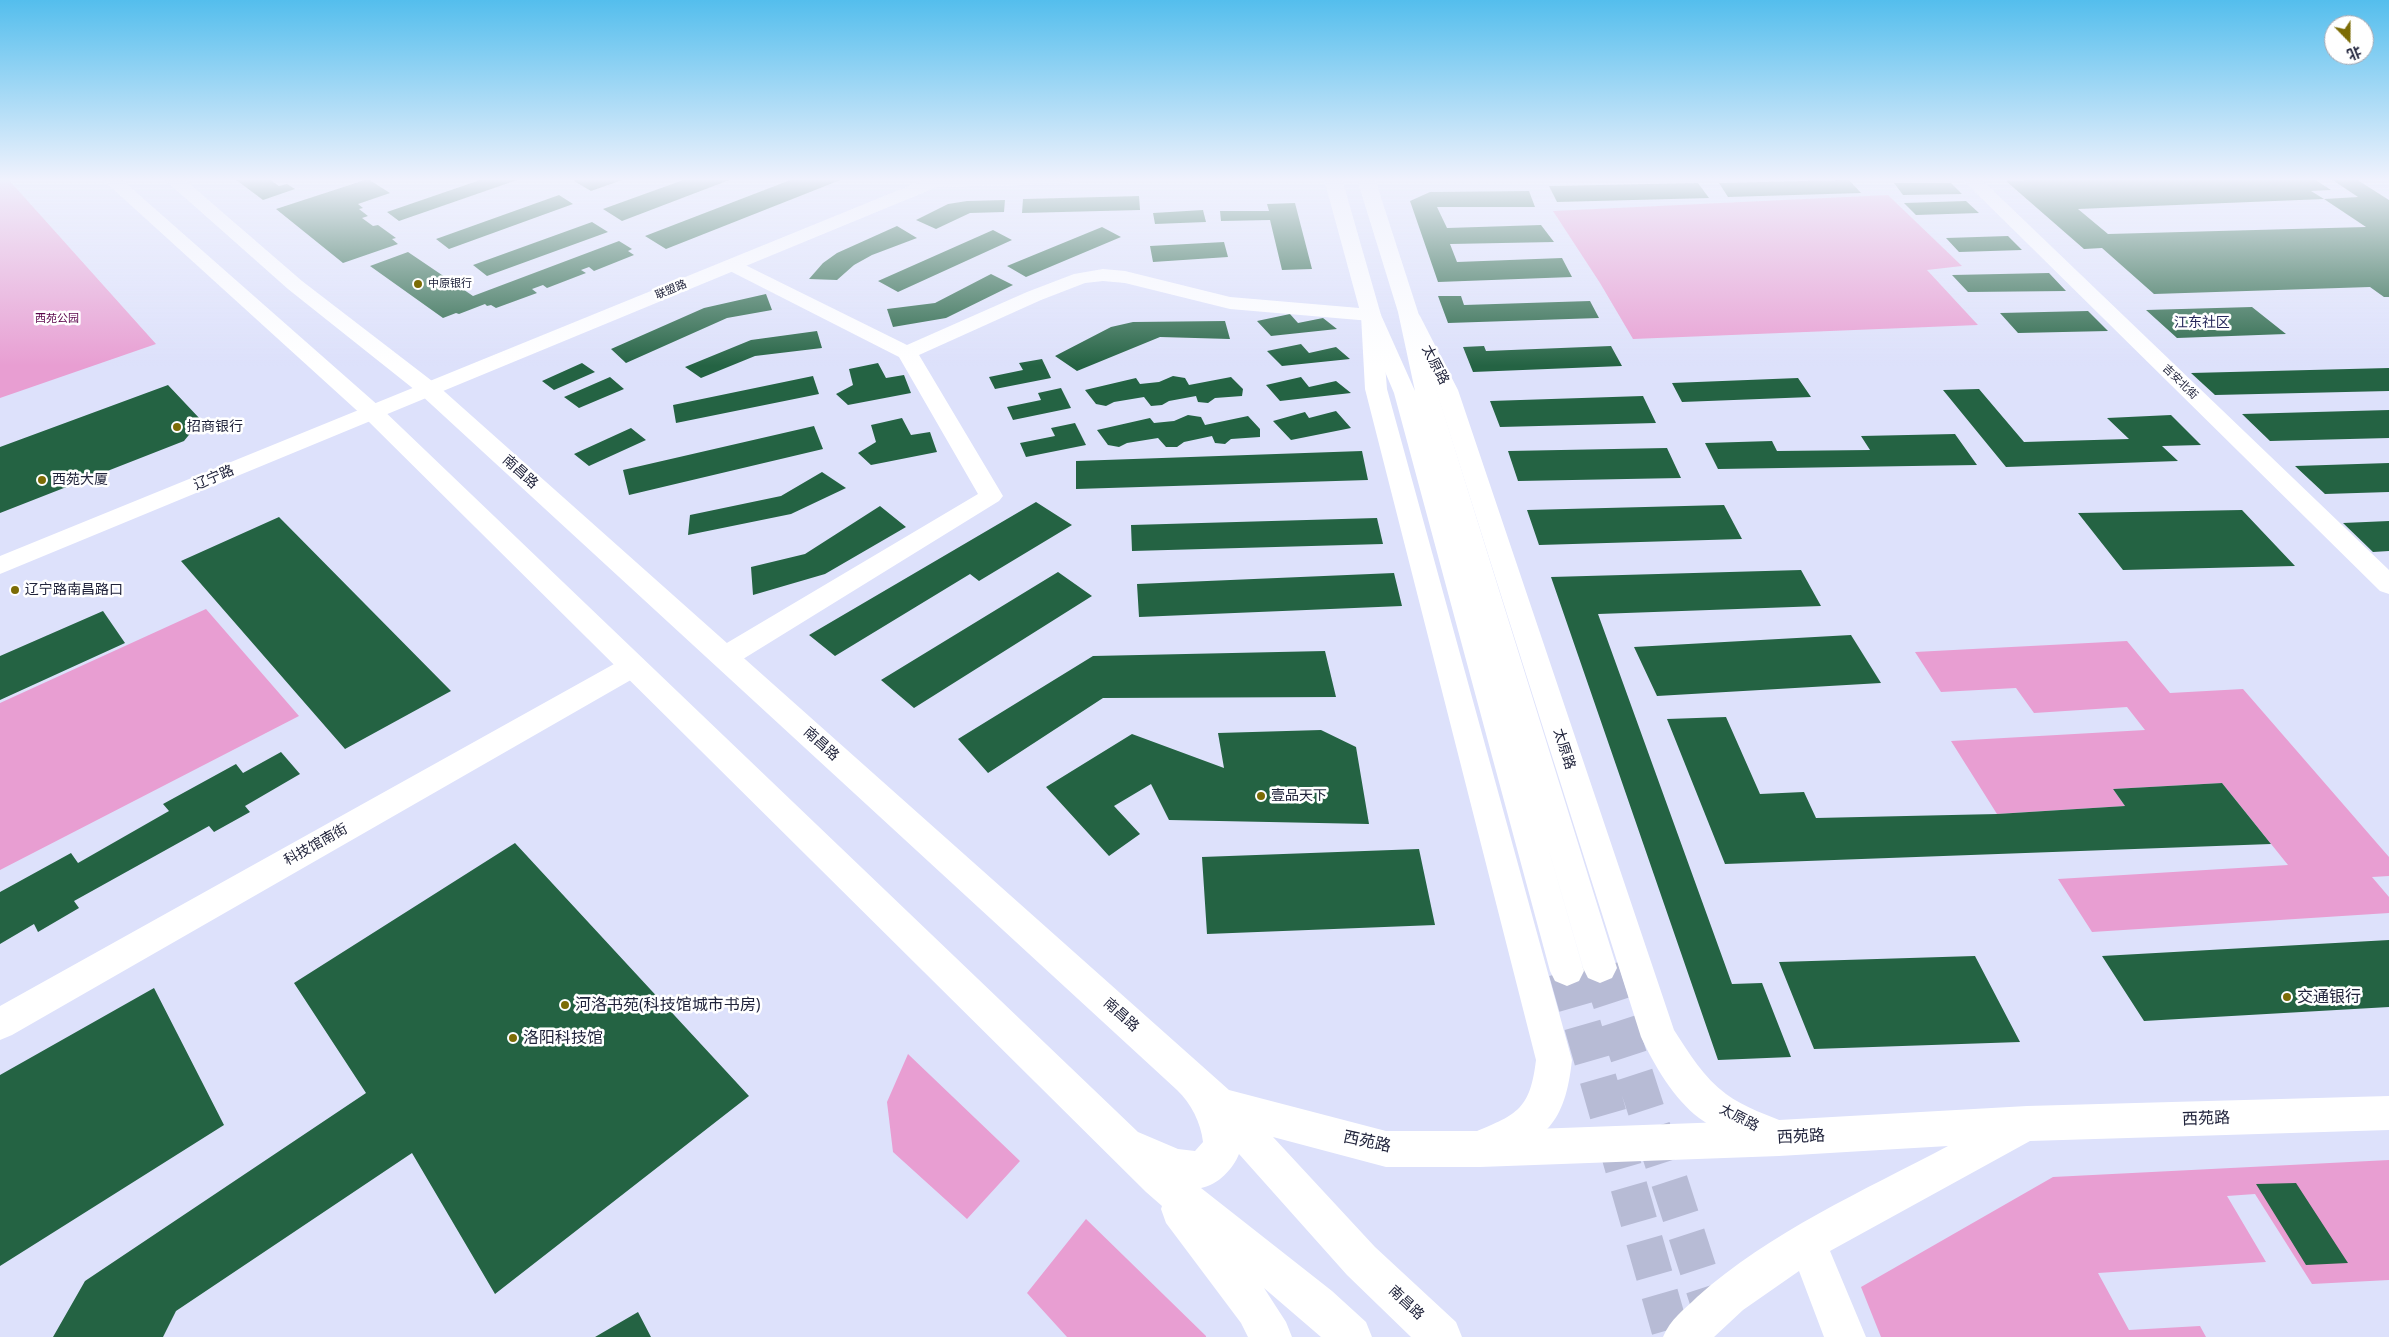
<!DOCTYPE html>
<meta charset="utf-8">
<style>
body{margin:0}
#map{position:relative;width:2389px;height:1337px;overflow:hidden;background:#dde1fb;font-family:"Open Sans","Noto Sans SC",sans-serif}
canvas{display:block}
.north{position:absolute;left:2324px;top:15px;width:50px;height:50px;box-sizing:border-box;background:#fff;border:1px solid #a6a7b1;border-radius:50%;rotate:158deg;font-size:14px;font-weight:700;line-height:20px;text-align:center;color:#20233b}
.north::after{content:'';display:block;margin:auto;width:18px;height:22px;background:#7c6c05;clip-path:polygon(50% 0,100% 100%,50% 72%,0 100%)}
</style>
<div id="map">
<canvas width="2389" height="1337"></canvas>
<div class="north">北</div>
</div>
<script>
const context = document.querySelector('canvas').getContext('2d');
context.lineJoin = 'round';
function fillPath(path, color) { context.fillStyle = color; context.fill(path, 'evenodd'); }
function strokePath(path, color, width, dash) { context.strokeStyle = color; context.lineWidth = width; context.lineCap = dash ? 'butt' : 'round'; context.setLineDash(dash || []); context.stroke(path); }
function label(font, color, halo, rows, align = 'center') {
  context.font = font + ' "Open Sans","Noto Sans SC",sans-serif'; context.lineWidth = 5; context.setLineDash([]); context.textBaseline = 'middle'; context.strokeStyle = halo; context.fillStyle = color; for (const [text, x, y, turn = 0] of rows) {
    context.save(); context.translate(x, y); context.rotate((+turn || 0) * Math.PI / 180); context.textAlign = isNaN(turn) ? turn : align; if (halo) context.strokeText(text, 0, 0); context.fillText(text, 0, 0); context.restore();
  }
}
const green = new Path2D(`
 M0 179H8L156 344 0 398Z
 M1888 195 1962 266 1927 270 1978 325 1633 339 1600 283 1553 211Z
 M206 609 299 716 0 870V703Z
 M2127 641 2170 693 2243 689 2389 857V876L2372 877 2389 897V913L2092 932 2058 879 2288 865 2222 783 2113 789 2125 806 1997 814 1951 741 2145 730 2127 707 2034 713 2016 688 1941 692 1915 652Z
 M908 1054 1020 1161 967 1219 893 1152 887 1102Z
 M2389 1160V1280L2312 1284 2255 1194 2227 1196 2266 1262 2098 1273 2129 1330 2200 1326 2206 1337H1881L1861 1287 2053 1177Z
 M1086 1219 1206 1336V1337H1067L1027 1293Z`);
const building = new Path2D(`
 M235 179H269L279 186 287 184 295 189 263 200Z
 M368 179 390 193 358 204 363 208 359 209 368 216 362 218 373 226 378 225 396 238 392 239 398 244 343 263 276 209Z
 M483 179H520L399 221 387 212Z
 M578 179H625L591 191 574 181Z
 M686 179H732L622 221 603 209Z
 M793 179H843L666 249 645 236Z
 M2060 179H2314L2331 190 2311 191 2324 199 2078 209 2108 234 2366 227 2324 199 2358 197 2331 179H2356L2389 200V297H2384L2370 287 2154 294 2102 248 2084 249 2006 181Z
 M1849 180 1861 193 1728 197 1719 183Z
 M1698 183 1709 198 1557 202 1549 186Z
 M1894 183H1951L1962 194 1903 195Z
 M1529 191 1535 207H1437L1447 228 1541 225 1554 242 1450 244 1457 262 1562 258 1572 277 1438 282 1410 201 1430 192Z
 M559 195 573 204 449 249 436 239Z
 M1139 196 1140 210 1022 213 1023 199Z
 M1005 200 1004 212 970 213 936 229 916 220 948 204 967 201Z
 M1966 201 1979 213 1916 215 1904 203Z
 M1295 203 1312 269 1282 270 1270 220 1221 221 1220 211H1269L1267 204Z
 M1203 210 1206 222 1155 224 1153 213Z
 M592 222 608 232 487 276 473 265Z
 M897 226 917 238 872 255 854 265 837 280 809 279 823 263 837 253Z
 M1102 227 1121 237 1026 277 1007 266Z
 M993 230 1012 240 898 292 878 281Z
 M2008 236 2022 250 1959 252 1946 238Z
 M619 241 632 249 628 251 634 255 594 271 589 267 581 270 586 273 547 288 543 285 532 289 537 293 496 308 491 305 487 306 485 304 459 314 456 313 443 318 370 266 408 252 473 296Z
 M1224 242 1228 257 1153 262 1150 246Z
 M2049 273 2066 291 1968 292 1952 275Z
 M991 274 1013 285 946 318 893 327 887 309 935 303Z
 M766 294 772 310 727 318 626 363 611 349 704 308Z
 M1438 296H1461L1464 305 1590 301 1599 318 1448 323Z
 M2252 307 2286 334 2177 338 2146 310Z
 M2088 311 2108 331 2018 333 2000 313Z
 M1290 314 1298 323 1323 318 1337 329 1271 336 1257 321Z
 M1225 321 1230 339 1160 337 1077 371 1055 356 1111 327 1133 322Z
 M817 331 822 348 755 356 701 378 685 367 751 340Z
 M1301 344 1309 353 1336 347 1350 359 1282 366 1267 351Z
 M1484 346 1486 351 1611 346 1622 366 1473 372 1463 347Z
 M1042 359 1051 378 995 389 989 377 1023 370 1019 363Z
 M582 363 595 372 554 390 542 381Z
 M878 363 886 378 904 375 911 393 848 405 836 394 853 385 849 369Z
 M2389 368V391L2215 395 2191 373Z
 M813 376 819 394 676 423 673 405Z
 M1173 376 1185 378 1189 385 1231 377 1243 389 1242 396 1215 398 1208 403 1198 402 1196 396 1169 401 1162 405 1151 406 1144 397 1114 402 1106 406 1096 404 1085 390 1136 378 1140 384 1159 382Z
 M610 377 624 389 579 408 564 397Z
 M1301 377 1309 387 1336 381 1351 393 1280 401 1266 385Z
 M1798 378 1811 397 1682 402 1672 383Z
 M168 385 201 420 184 441 0 513V447Z
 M1061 388 1071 408 1013 420 1007 407 1041 400 1038 393Z
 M1979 389 2024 442 2129 439 2107 418 2171 415 2201 445 2162 446 2178 461 2006 467 1943 390Z
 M1643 396 1656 423 1500 427 1490 401Z
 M2389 410V438L2270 441 2242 414Z
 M1336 411 1351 428 1291 440 1273 421 1305 412 1309 418Z
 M1188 415 1201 417 1205 425 1248 416 1260 429V437L1231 439 1225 444 1215 443 1212 436 1184 442 1177 447H1166L1158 438 1127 443 1119 447 1108 445 1097 430 1150 418 1154 423 1174 421Z
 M902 418 911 435 930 432 937 452 871 465 858 453 876 442 871 425Z
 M1075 423 1086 445 1026 457 1020 443 1055 436 1051 428Z
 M814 426 823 449 629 495 623 470Z
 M631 428 646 440 589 466 574 454Z
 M1955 434 1977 465 1718 469 1705 443 1772 441 1777 451 1870 450 1861 436Z
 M1667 448 1681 478 1518 481 1508 451Z
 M1362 451 1368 480 1076 489V461Z
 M2389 463V492L2325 494 2295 466Z
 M822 472 846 488 791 514 688 535 690 515 781 496Z
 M1036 502 1072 525 979 581 970 574 835 656 809 635Z
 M1724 505 1742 539 1539 545 1527 510Z
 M880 506 906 527 825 574 753 595 751 567 805 554Z
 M2242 510 2295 566 2123 570 2078 513Z
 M279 517 451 691 345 749 181 561Z
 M1377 518 1383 544 1132 551 1131 525Z
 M2389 521V551L2373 552 2343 523Z
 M1801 570 1821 606 1598 614 1732 984 1762 983 1791 1057 1718 1060 1551 577Z
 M1058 572 1092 596 914 708 881 680Z
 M1394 573 1402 606 1139 617 1137 584Z
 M103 611 125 643 0 700V656Z
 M1851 635 1881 683 1657 696 1634 647Z
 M1325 651 1336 697 1103 698 988 773 958 739 1093 656Z
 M1726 717 1760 794 1804 792 1816 818 1997 814 2125 806 2113 789 2222 783 2271 844 1725 864 1667 719Z
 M1321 730 1356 747 1369 824 1169 820 1151 784 1114 806 1140 834 1109 856 1046 787 1132 734 1224 768 1218 733Z
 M281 752 300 774 245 806 250 812 214 832 209 826 74 901 79 908 38 932 34 924 0 944V892L71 853 78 863 169 811 163 804 236 764 243 773Z
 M515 843 749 1096 495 1294 412 1153 176 1311 163 1337H53L85 1281 366 1093 294 983Z
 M1419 849 1435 925 1207 934 1202 857Z
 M2389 940V1007L2144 1021 2102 956Z
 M1975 956 2020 1042 1814 1049 1779 962Z
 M154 988 224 1125 0 1266V1075Z
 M2296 1183 2348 1263 2306 1265 2256 1184Z
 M638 1312 651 1337H595Z`);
const secondaryTunnel = new Path2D(`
 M1600 968 1720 1337
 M1567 971 1672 1337`);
const minor = new Path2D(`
 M1962 179H1981L2389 570V594L2380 591Z
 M733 259 907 345 1027 292 1074 274 1103 269 1125 271 1230 297 1371 309 1378 311 1381 315 1378 319 1371 321 1230 309 1125 283 1103 281 1085 283 1041 300 919 355 1003 496 999 501 735 664 725 667 715 664 711 657 715 650 978 494 899 357 726 269 723 265 726 261Z
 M633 656 643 659 647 666 643 673 12 1035 0 1040V1006L623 659Z`);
const tertiary = new Path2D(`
 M1371 309 1378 311 1381 315 1387 389 1572 1060C1565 1124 1546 1140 1488 1163L1475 1158 1469 1145 1475 1132C1518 1114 1530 1109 1536 1060L1365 389 1361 315 1364 311Z
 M1410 310 1417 312 1420 316 1458 390 1674 1030C1689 1053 1704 1078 1726 1094 1745 1108 1768 1115 1789 1124L1795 1137 1789 1150 1776 1155C1750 1145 1722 1135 1699 1118 1674 1099 1654 1065 1641 1037L1436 390 1400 316 1403 312Z`);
const secondary = new Path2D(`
 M926 179H1072L1069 183 1063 184 937 187 0 574V556Z
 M1324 179H1342L1381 315 1415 391 1398 312 1357 179H1375L1418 312 1435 385 1617 968 1612 978 1600 983 1588 978 1583 968 1543 830 1584 971 1579 981 1567 986 1555 981 1550 971 1394 393 1361 315Z`);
const primary = new Path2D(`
 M102 179H121L380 407 1138 1132 1178 1149 1195 1151 1203 1142C1201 1123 1191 1103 1177 1090L420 394 288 289 164 179H184L302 281 436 384 1229 1090 1386 1131H1480L1779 1120 2027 1106 2389 1096V1130L2030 1141 1830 1251 1866 1337H1824L1799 1271 1743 1310 1714 1337H1663C1671 1318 1683 1311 1697 1297 1770 1232 1863 1191 1948 1146L1779 1156 1480 1167H1386L1273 1137 1375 1247 1456 1322 1462 1337H1411L1347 1275 1239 1154C1233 1169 1218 1185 1201 1188L1332 1291 1366 1322 1372 1337H1321L1264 1288 1286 1322 1292 1337H1248L1241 1323 1166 1223 1161 1209 1162 1206 1146 1192 364 417Z`);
const markers = [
 [418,284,5,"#7c6c05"],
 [177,427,5,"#7c6c05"],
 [42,480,5,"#7c6c05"],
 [15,590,5,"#7c6c05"],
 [1261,796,5,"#7c6c05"],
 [2287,997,5,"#7c6c05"],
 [565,1005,5,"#7c6c05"],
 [513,1038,5,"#7c6c05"]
];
const farPoinames = [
 ["中原银行",428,284]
];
const farStreetnames = [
 ["联盟路",671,290,-22],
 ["吉安北街",2180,382,44]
];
const farParknames = [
 ["西苑公园",57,319]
];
const farQuarternames = [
 ["江东社区",2202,323]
];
const streetNames = [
 ["太原路",1435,365,63],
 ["南昌路",520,472,42],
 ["辽宁路",214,478,-23],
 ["南昌路",821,744,42],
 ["太原路",1564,749,72],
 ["科技馆南街",316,845,-29],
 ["南昌路",1121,1015,42],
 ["太原路",1739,1118,27],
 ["南昌路",1406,1303,43]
];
const poiNames = [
 ["招商银行",187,427],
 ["西苑大厦",52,480],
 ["辽宁路南昌路口",25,590],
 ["壹品天下",1271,796]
];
const nearPoinames = [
 ["交通银行",2297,997],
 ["河洛书苑(科技馆城市书房)",575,1005],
 ["洛阳科技馆",523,1038]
];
const nearStreetnames = [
 ["西苑路",2206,1119,-2],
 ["西苑路",1801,1137,-3],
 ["西苑路",1367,1142,12]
];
fillPath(green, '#e89ed2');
fillPath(building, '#246343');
strokePath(secondaryTunnel, '#b7bbd5', 37, [37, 19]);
fillPath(minor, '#fff');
fillPath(tertiary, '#fff');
fillPath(secondary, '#fff');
fillPath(primary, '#fff');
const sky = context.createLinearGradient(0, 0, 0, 366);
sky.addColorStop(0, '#54beed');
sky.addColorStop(0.49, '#f0f2fd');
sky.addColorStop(1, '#f0f2fd00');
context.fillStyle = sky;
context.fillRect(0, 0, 2389, 366);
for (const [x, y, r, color] of markers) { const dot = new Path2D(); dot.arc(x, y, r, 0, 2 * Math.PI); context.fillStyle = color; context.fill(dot); strokePath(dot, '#fff', 2); }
label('11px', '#20233b', '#fff', farPoinames, 'left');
label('11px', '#20233b', '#fff', farStreetnames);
label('11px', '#5b064b', '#fff', farParknames);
label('14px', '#252659', '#fff', farQuarternames);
label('14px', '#20233b', '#fff', streetNames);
label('14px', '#20233b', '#fff', poiNames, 'left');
label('16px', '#20233b', '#fff', nearPoinames, 'left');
label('16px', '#20233b', '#fff', nearStreetnames);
</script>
